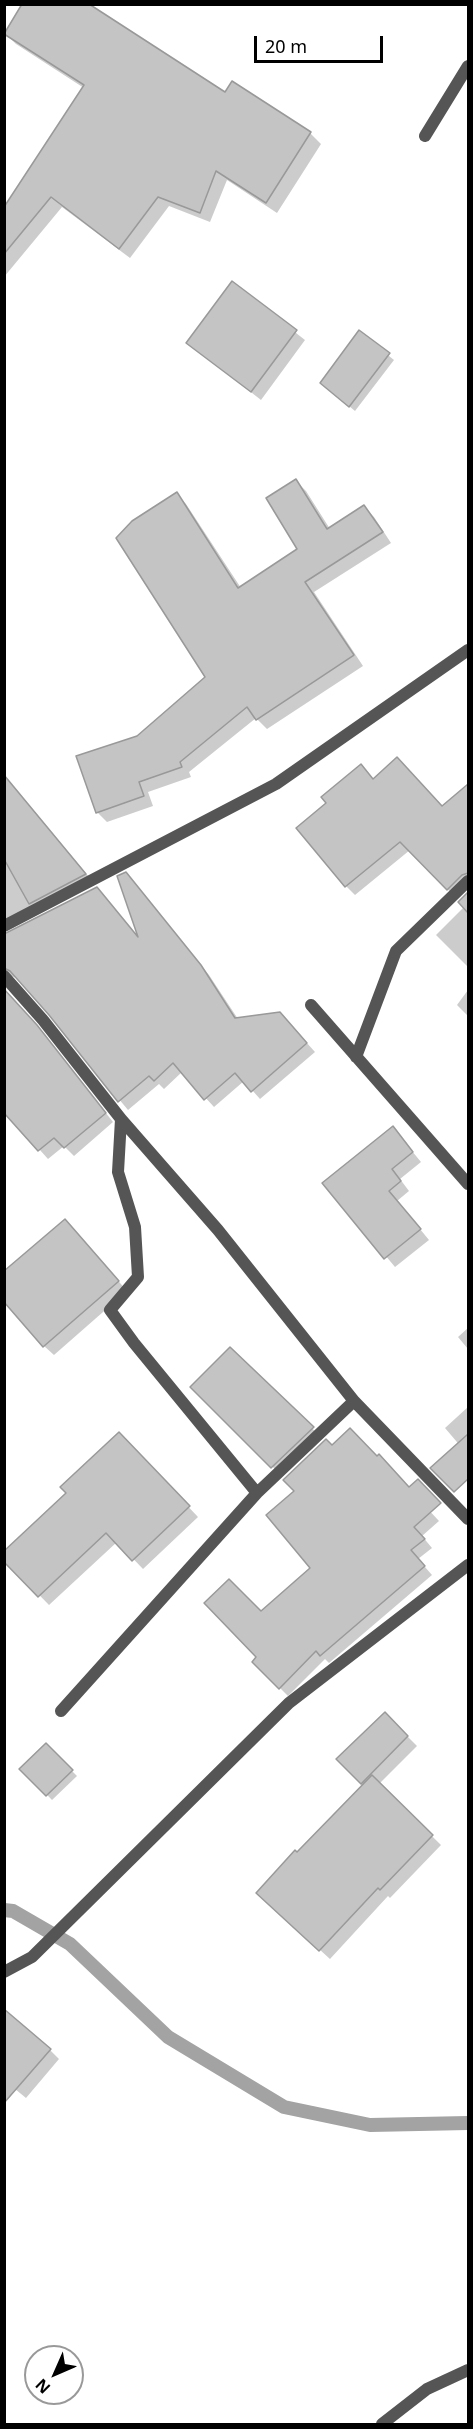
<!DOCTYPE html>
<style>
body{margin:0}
#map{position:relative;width:473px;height:2429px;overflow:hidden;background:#fff;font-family:"Noto Sans",sans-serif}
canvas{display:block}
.frame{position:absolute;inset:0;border:6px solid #000;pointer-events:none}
.north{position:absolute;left:24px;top:2345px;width:60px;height:60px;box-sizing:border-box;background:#fff;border:2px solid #999;border-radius:50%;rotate:225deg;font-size:16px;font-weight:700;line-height:24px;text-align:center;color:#000}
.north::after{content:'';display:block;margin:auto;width:21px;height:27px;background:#000;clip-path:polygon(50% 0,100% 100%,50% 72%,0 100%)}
.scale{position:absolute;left:254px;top:36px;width:129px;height:27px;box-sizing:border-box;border:3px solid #000;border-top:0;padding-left:8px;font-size:18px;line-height:21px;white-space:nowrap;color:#000;-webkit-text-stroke:4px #fff;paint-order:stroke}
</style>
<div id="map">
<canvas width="473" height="2429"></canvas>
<div class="frame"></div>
<div class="north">N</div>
<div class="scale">20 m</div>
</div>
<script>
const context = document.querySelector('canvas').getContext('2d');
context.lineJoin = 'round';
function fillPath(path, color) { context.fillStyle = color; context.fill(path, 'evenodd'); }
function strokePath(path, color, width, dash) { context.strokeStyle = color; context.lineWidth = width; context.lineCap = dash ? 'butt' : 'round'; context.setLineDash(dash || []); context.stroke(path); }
const shadow = new Path2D(`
 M5 33 225 95 232 83 310 133 321 144 277 213 227 180 210 222 169 206 130 258 62 207 4 277V210L84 88 16 44Z
 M232 283 305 340 261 400 188 343Z
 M359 332 394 360 355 411 327 388Z
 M296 481 306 491 330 529 364 507 374 517 391 543 314 592 363 666 267 729 256 718 189 772 191 777 148 792 153 806 107 822 97 812 138 737 207 678 176 494 186 504 241 588 299 549Z
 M361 766 374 780 443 808 468 786V887L456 898 410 850 355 895 346 886 328 803Z
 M4 775 94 883 9 927 4 934Z
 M126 873 209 975 238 1019 289 1023 315 1052 260 1099 244 1081 214 1107 182 1072 164 1089 159 1084 128 1110 19 979 11 976 4 983V953L106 898 140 940Z
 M468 894V967L436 935 464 907 460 902Z
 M4 985 6 992 45 1036 113 1122 74 1156 64 1146 48 1159 4 1110Z
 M468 990V1016L457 1005Z
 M393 1128 421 1162 400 1179 409 1191 397 1201 429 1240 395 1267 325 1183Z
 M74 1230 127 1291 54 1355 44 1346Z
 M468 1328V1349L458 1337Z
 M230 1349 322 1438 282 1476 192 1387Z
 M468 1407V1455L445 1428Z
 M128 1443 198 1517 143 1569 117 1542 49 1605 4 1559Z
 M332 1447 377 1458 387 1465 439 1521 422 1536 432 1548 418 1559 432 1575 329 1663 325 1659 288 1696 254 1662 258 1657 261 1613 312 1568 296 1491Z
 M385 1714 417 1746 379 1784 441 1845 390 1898 388 1896 330 1959 267 1902 297 1854 364 1785 338 1759Z
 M46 1745 77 1776 52 1800 22 1769Z
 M50 2050 59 2059 26 2098 4 2080Z`);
const stream = new Path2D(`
 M4 1910 13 1911 70 1944 168 2037 284 2107 370 2125 468 2123`);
const building = new Path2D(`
 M22 4H89L225 92 232 81 311 132 266 203 216 171 200 213 158 197 119 249 51 197 4 254V207L84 85 4 34Z
 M232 281 297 330 251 392 186 343Z
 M359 330 390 353 349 407 320 383Z
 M296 479 327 529 364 505 383 532 305 582 354 655 256 720 247 707 180 762 182 767 139 782 144 796 96 813 76 756 137 736 205 677 116 538 132 521 177 492 238 588 297 549 266 498Z
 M397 757 442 806 468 784V873L462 875 447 890 400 842 345 887 296 828 326 803 321 797 361 764 373 779Z
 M4 775 86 874 29 904 4 859Z
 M126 872 201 965 235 1018 280 1012 307 1043 251 1092 235 1073 204 1100 173 1063 154 1081 149 1076 118 1102 49 1015 10 971 4 968V934L97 887 138 937 117 876Z
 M468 892V913L458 902Z
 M4 989 37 1025 106 1113 64 1148 54 1138 38 1151 4 1113Z
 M393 1126 413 1152 392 1169 401 1181 389 1191 421 1229 384 1259 322 1183Z
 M65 1219 119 1281 43 1347 4 1302V1271Z
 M230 1347 314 1427 271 1468 190 1387Z
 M350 1428 377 1456 379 1454 409 1487 418 1479 441 1503 414 1527 425 1539 411 1550 425 1566 320 1656 316 1651 279 1689 252 1662 256 1657 204 1603 229 1579 261 1611 310 1568 266 1515 294 1491 283 1480 326 1439 332 1445Z
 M119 1432 190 1506 132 1561 106 1533 38 1597 4 1562V1551L66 1493 60 1487Z
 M468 1434V1479L454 1492 430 1468Z
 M385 1712 408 1736 361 1784 336 1759Z
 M46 1743 73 1770 46 1796 19 1769Z
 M372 1775 433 1835 380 1890 378 1888 319 1951 256 1893 295 1850 297 1852Z
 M4 2009 51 2049 4 2103Z`);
const street = new Path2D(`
 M425 136 468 66
 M4 926 276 784 468 650
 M4 976 43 1020 121 1119 118 1172 135 1227 138 1277 110 1310 134 1343 257 1493
 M311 1005 468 1184
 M356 1057 396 951 468 881
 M121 1119 218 1230 354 1401 468 1519
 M61 1711 257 1493 354 1401
 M4 1972 32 1957 289 1703 468 1565
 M382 2424 427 2389 468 2370`);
fillPath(shadow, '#0003');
strokePath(stream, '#a3a3a3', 14);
fillPath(building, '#c4c4c4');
strokePath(building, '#999', 1.5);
strokePath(street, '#555', 12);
</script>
